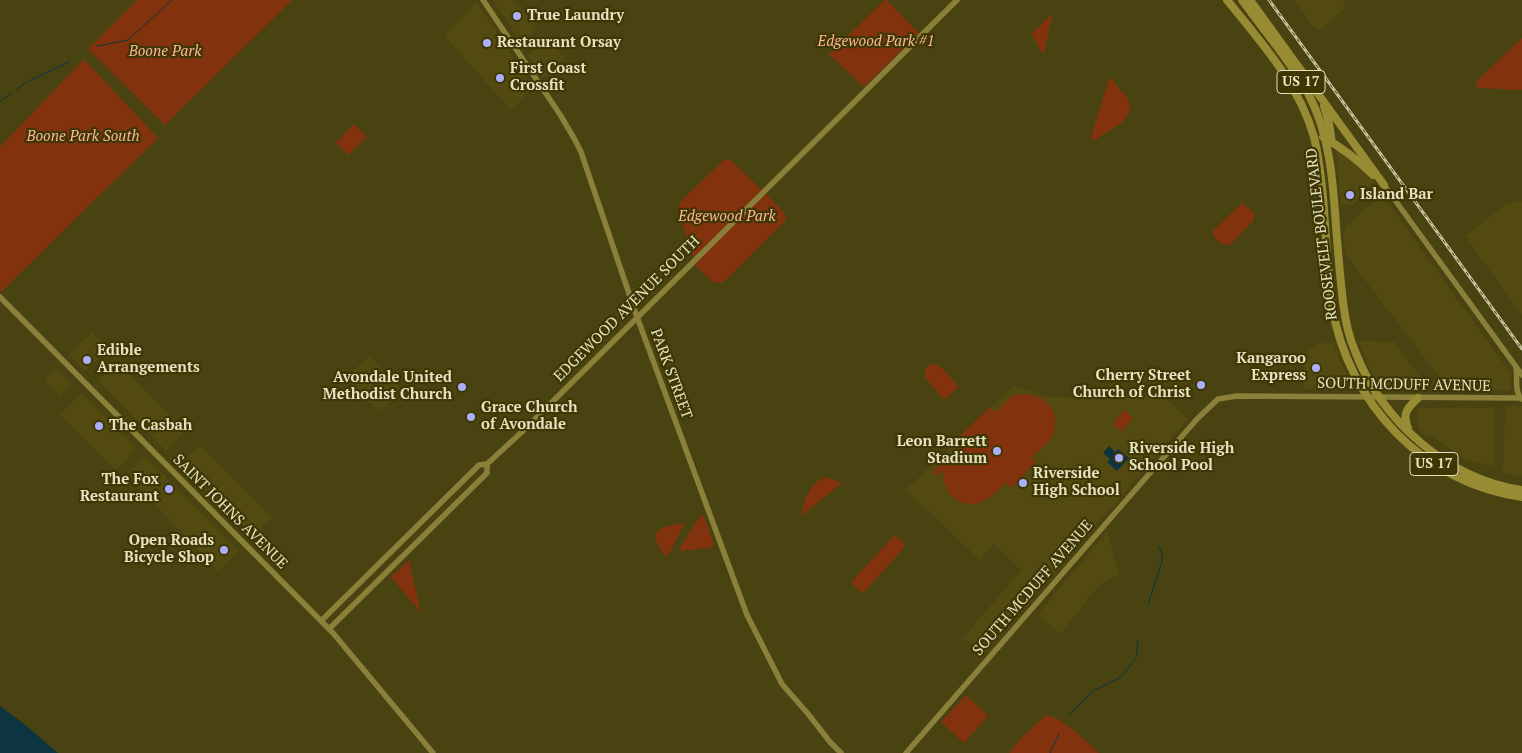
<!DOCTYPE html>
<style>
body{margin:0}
canvas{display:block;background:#494211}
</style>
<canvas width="1522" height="753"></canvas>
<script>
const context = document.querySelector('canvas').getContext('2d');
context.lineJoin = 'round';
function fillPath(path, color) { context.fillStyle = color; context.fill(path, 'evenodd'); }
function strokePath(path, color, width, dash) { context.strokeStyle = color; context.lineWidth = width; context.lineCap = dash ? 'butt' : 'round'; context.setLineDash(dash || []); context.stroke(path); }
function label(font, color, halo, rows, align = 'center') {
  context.font = font + ' "PT Serif",serif'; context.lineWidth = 4.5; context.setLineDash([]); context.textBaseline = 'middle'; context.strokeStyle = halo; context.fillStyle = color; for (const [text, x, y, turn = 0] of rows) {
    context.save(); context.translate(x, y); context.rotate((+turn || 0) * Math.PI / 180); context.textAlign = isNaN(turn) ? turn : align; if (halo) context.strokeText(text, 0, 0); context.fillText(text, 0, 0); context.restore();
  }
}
const built = new Path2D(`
 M493 0H512L538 27 521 43Z
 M1295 0H1342L1346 6 1323 28 1318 30 1314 28Z
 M477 2 533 88 511 110 444 35Z
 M547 37 564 58 544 79 528 55Z
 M1336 148 1365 170 1374 182 1353 205 1341 206Z
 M1382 194 1511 374V390H1449L1345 254 1343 235 1346 227Z
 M1522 201V315L1465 236 1507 203Z
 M92 332 107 349 85 371 69 354Z
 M1358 341 1395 342 1429 390H1382L1370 368Z
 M1333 342 1342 365 1352 386 1351 389H1303V374L1304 361 1307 351 1316 344Z
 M369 356 401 389 379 411 346 378Z
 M116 362 185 431 166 451 98 380Z
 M56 367 72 383 60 395 44 379Z
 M1013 386 1049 397 1097 398 1101 395 1156 394 1159 392 1188 419 983 655 963 638 1021 570 993 544 980 560 906 490Z
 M82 393 137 448 116 470 60 415Z
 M1505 406H1522V477L1503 472Z
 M1418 408H1495V468L1463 458 1431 436 1425 435 1418 428Z
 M200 445 272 518 254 537 182 463Z
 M145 456 239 551 218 571 126 475Z
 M1107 532 1119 573 1098 586 1060 634 1038 614Z`);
const green = new Path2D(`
 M137 0H292L165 125 88 49Z
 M885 0H887L919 33 864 87 829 54Z
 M1053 13 1046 42 1045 51 1044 52H1042L1031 34Z
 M1522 38V90L1478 88 1475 86 1477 81Z
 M84 59 158 138 1 292 0 291V147Z
 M1109 78 1112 79C1116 86 1123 91 1127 98 1140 120 1107 130 1095 140H1092L1091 138Z
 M354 124 367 137 348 155 336 143Z
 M725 159 732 161 781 209 786 217 785 221 728 278 723 282 714 283 697 267 678 211 679 205 682 200Z
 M1242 203 1254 213V220L1232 243C1224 248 1215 241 1212 232Z
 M931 364H935L942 368 959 387 944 400 925 377C924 371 926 368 931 364Z
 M1014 394 1016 396C1039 389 1063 409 1053 434 1049 443 1039 450 1032 457L1036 462 1011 488 1005 483C999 489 992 497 984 501 961 512 941 492 943 470L936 476 933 472 961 445 957 439 990 407 995 412Z
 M1124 410 1133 418 1121 432 1113 424Z
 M827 477 842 483 801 516C804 501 810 480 827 477Z
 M701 515 704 517 713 542V547L681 551 680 548Z
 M685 523 668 556 664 555C646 528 661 527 685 523Z
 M894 536C899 537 905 543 904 548L865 591 861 592 853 585 852 581Z
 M409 560 421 613 391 577Z
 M966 695 988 716 964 743 941 722Z
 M1046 715C1067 720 1083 739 1099 753H1009L1020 739Z`);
const water = new Path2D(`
 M1109 446 1115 452 1118 449 1129 458 1117 471 1107 462 1110 459 1103 453Z
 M0 706 24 724 58 753H0Z`);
const stream = new Path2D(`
 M97 46 128 40 172 0
 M16 90 27 82 69 62
 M0 101 12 93
 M1148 605 1162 561V553L1158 545
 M1070 714 1093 691 1121 677 1136 658 1138 640
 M1050 753 1059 734`);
const secondary = new Path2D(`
 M483 0 561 116 575 140 581 152 637 317 747 615 782 684 809 715 830 742 841 753
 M1384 185 1522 375
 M0 297 333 633 433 753
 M1516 368C1518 379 1514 389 1521 399
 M321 621 479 465 487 464 524 430 957 0
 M329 629 487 473V464
 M906 753 1197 419 1218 399 1237 396 1522 398`);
const highway = new Path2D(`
 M1227 0C1261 42 1299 84 1314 137 1319 157 1321 177 1323 197 1326 233 1327 270 1332 306 1348 403 1424 484 1522 497
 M1242 0C1264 31 1290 60 1308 93 1330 135 1333 181 1336 226 1338 252 1340 277 1343 302 1345 319 1348 335 1355 351 1381 420 1447 479 1522 490
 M1250 0 1384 185
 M1324 106 1329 123 1332 143
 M1323 137C1341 147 1358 160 1373 175
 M1408 428C1402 414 1407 408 1418 398`);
const rail = new Path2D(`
 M1269 0 1522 349`);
const markers = [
 [517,16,5,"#abaffb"],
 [487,43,5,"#abaffb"],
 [500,78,5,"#abaffb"],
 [1350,195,5,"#abaffb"],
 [87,360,5,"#abaffb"],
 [1316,368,5,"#abaffb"],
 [1201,385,5,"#abaffb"],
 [462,387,5,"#abaffb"],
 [471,417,5,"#abaffb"],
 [99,426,5,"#abaffb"],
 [997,451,5,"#abaffb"],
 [1119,458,5,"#abaffb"],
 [1023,483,5,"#abaffb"],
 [169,489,5,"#abaffb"],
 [224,550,5,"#abaffb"]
];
const shields = [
 [1301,82,48],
 [1434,464,48]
];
const shieldNames = [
 ["US 17",1301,82],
 ["US 17",1434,464]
];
const poiNames = [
 ["True Laundry",527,16],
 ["Restaurant Orsay",497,43],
 ["First Coast",510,69],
 ["Crossfit",510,86],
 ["Island Bar",1360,195],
 ["Edible",97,351],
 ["Arrangements",97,368],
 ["Kangaroo",1306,359,"right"],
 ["Express",1306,376,"right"],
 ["Cherry Street",1191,376,"right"],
 ["Church of Christ",1191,393,"right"],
 ["Avondale United",452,378,"right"],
 ["Methodist Church",452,395,"right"],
 ["Grace Church",481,408],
 ["of Avondale",481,425],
 ["The Casbah",109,426],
 ["Leon Barrett",987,442,"right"],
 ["Stadium",987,459,"right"],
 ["Riverside High",1129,449],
 ["School Pool",1129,466],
 ["Riverside",1033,474],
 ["High School",1033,491],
 ["The Fox",159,480,"right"],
 ["Restaurant",159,497,"right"],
 ["Open Roads",214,541,"right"],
 ["Bicycle Shop",214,558,"right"]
];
const parkNames = [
 ["Edgewood Park #1",876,42],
 ["Boone Park",165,52],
 ["Boone Park South",83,137],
 ["Edgewood Park",727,217]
];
const streetNames = [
 ["ROOSEVELT BOULEVARD",1322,234,-97],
 ["EDGEWOOD AVENUE SOUTH",627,309,-45],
 ["PARK STREET",671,374,70],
 ["SOUTH MCDUFF AVENUE",1404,385,1],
 ["SAINT JOHNS AVENUE",230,512,45],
 ["SOUTH MCDUFF AVENUE",1033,588,-49]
];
fillPath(built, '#524a11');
fillPath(green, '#83320e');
fillPath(water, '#0d3541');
strokePath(stream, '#0d3541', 1);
strokePath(secondary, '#8a803a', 5.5);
strokePath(highway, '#978b34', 8);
strokePath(rail, '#c7c39f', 3);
strokePath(rail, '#3e3704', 1, [4]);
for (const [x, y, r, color] of markers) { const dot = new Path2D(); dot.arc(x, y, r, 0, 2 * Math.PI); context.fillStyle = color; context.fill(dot); strokePath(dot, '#3e3704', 2); }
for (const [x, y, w] of shields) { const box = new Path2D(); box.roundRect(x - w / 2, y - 11.5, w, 23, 4); context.fillStyle = '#3e3704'; context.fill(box); strokePath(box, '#e5e1c1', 1); }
label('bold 14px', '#e5e1c1', null, shieldNames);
label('bold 15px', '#e5e1c1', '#3e3704', poiNames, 'left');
label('italic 15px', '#fcb59b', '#3e3704', parkNames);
label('15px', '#e5e1c1', '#3e3704', streetNames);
</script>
